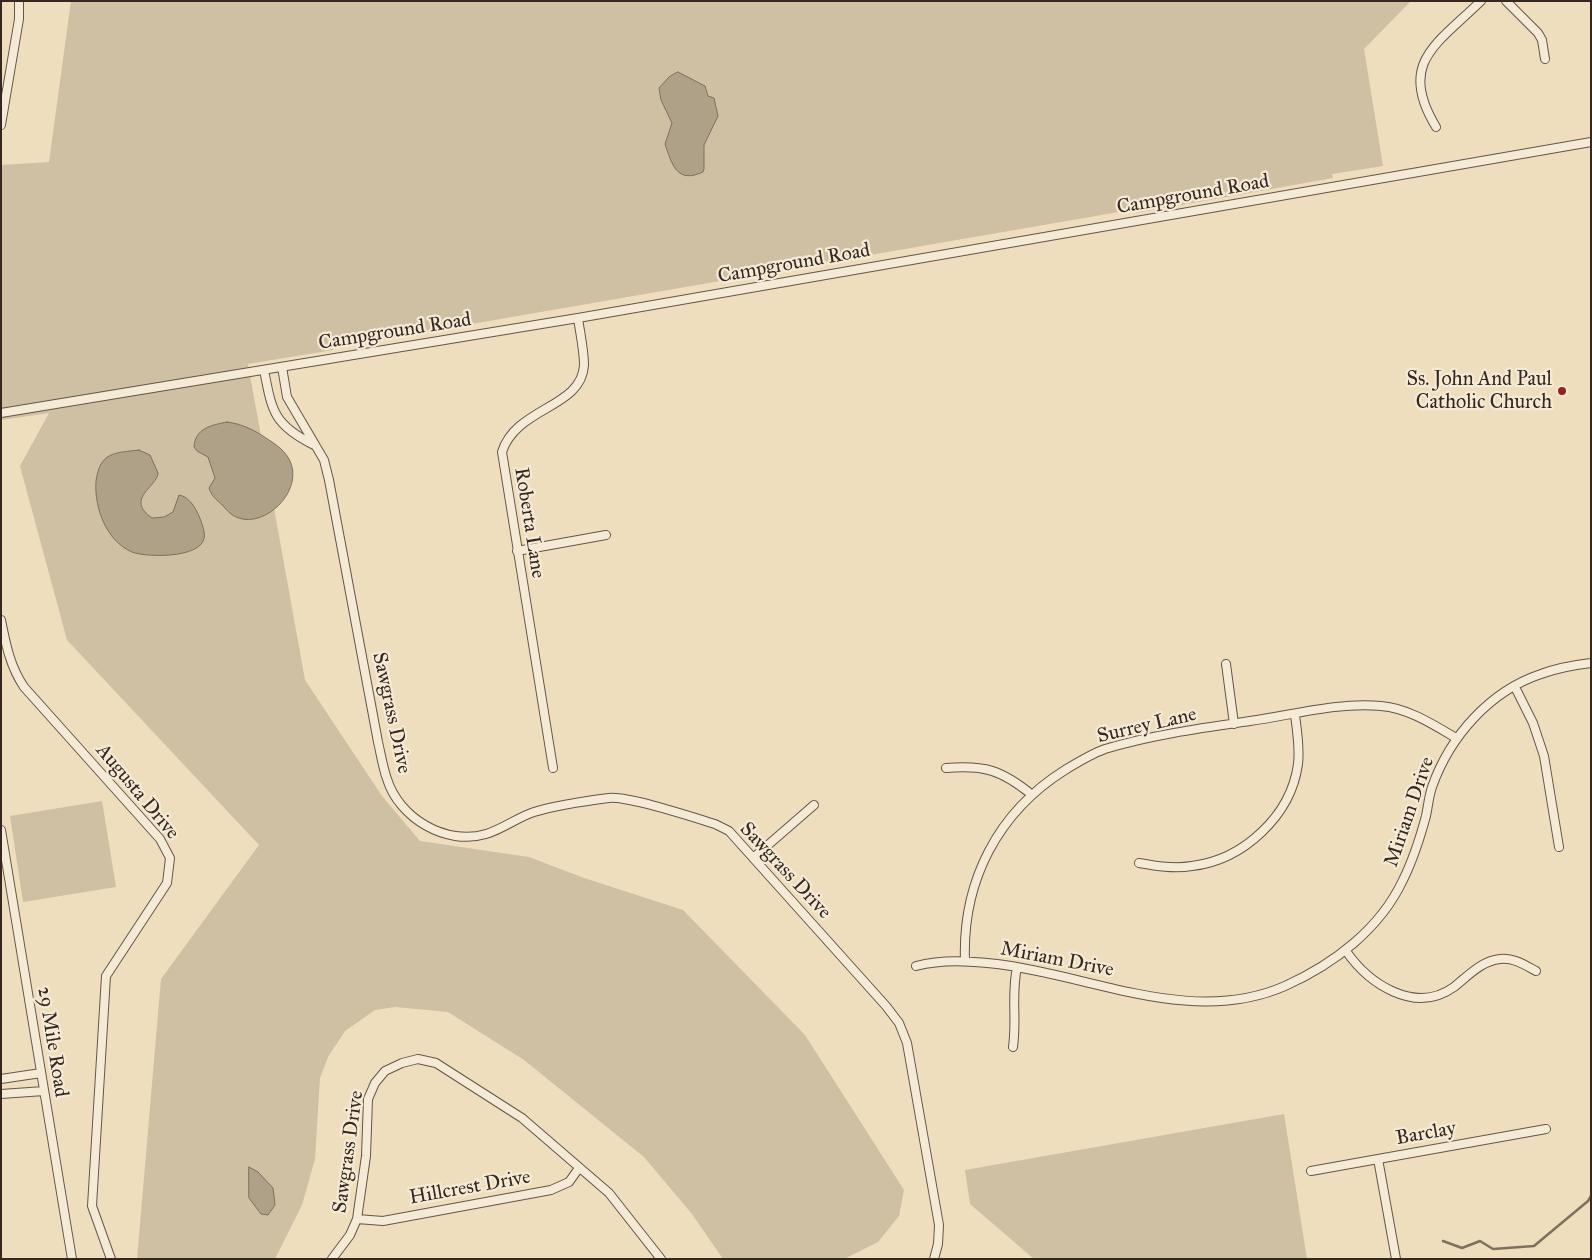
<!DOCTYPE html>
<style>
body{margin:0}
#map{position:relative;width:1592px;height:1260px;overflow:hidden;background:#eedebe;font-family:"IM FELL Great Primer",serif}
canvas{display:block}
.frame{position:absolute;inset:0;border:2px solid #362820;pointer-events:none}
</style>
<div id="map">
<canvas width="1592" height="1260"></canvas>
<div class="frame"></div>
</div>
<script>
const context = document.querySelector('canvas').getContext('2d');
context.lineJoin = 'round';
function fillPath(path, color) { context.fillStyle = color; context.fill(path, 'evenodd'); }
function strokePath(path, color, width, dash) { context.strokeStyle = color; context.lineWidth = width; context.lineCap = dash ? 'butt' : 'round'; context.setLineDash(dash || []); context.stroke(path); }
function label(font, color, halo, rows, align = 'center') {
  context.font = font + ' "IM FELL Great Primer",serif'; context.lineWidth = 4.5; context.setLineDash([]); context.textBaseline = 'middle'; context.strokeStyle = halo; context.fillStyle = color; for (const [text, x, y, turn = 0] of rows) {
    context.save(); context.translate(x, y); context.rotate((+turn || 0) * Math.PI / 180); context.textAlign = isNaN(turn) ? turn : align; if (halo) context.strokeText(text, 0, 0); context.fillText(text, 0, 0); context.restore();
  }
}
const green = new Path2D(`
 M71 1H1411L1364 49 1383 166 1332 174 1333 178 1136 213V209L333 348V350L248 364 305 680 382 796 420 841 529 857 584 878 683 910 805 1035 904 1190 899 1216 878 1242 844 1259H723L692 1214 644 1157 524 1060 448 1012 395 1007 375 1010 345 1031 328 1057 320 1078 315 1159 302 1205 275 1259H137L161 979 259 845 67 640 20 466 49 413 1 420V165L49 162Z
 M102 801 116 887 23 902 10 816Z
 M1284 1114 1307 1259H1034L970 1204 965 1170Z`);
const water = new Path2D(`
 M678 72 705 86 708 96 714 98 718 116 704 145V169L703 172C677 184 672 165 665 144L672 123 661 100 659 88 669 77Z
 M227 422C243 424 256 431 269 440 277 445 286 452 290 461 306 496 251 541 225 508 219 501 212 498 209 488L215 478 208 457 197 451 194 447C195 428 212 425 227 422Z
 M139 450 150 455 158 473C158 486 124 499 152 518L164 517 173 512 179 495C193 497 201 519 204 531 211 559 148 558 132 552 106 541 94 507 96 481 100 452 114 453 139 450Z
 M249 1167 258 1172 273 1188 275 1205 268 1215 261 1214 249 1198Z`);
const stream = new Path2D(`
 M1443 1241 1462 1248 1480 1241 1493 1249 1534 1246 1588 1201 1591 1196`);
const minor = new Path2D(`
 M1506 1 1538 33 1542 40 1545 59
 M1 125 19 19V1
 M1436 127C1397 63 1437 44 1481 1
 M282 367 287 397 324 460 329 480 378 742C381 755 383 768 387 779 399 818 446 846 486 834 503 829 518 817 534 812 557 805 585 801 609 798 629 796 692 817 715 824L729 831 886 1006 899 1023 907 1043 939 1225 938 1244 934 1259
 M264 370C272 412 274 425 314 445
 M1 413 578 318 1591 142
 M517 551 606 535
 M1 620C6 645 10 666 24 687L160 839 170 858 167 883 106 976 92 1206 111 1259
 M1226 664 1234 724
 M1515 687 1533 723 1544 756 1559 847
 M553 768 502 452C516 407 582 408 584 365 584 350 580 333 578 318
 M946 768C985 765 1001 770 1031 794
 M1 830 72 1259
 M753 858 814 805
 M1139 863C1156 866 1174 869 1192 866 1243 860 1291 816 1298 764 1300 748 1297 731 1295 715
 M1346 951C1369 984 1415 1015 1454 987 1468 976 1481 961 1500 959 1513 957 1525 965 1536 971
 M965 961C962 881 998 812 1065 770 1078 762 1091 754 1105 749 1151 735 1202 728 1250 721 1293 715 1337 702 1381 706 1408 708 1434 725 1456 738
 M916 966C943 959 969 961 997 964 1090 975 1192 1027 1285 986 1334 964 1380 929 1403 880 1413 860 1420 838 1426 816 1428 806 1429 796 1432 787 1450 736 1490 691 1541 674 1557 668 1574 665 1591 663
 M1013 1047C1017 1018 1011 996 1017 967
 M1 1079 41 1073
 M1 1094 44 1091
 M1378 1159 1396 1259
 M1311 1171 1546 1129
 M357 1219 383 1221 551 1190 569 1182 579 1168
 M332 1259 350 1235 357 1219 366 1156 368 1099 375 1083 385 1071 402 1063 418 1059 436 1063 522 1118 609 1193 661 1259`);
const markers = [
 [1562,391,5,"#8f2418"]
];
const streetNames = [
 ["Campground Road",1193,195,-10],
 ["Campground Road",794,264,-10],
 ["Campground Road",395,332,-9],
 ["Roberta Lane",529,523,81],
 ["Sawgrass Drive",391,713,78],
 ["Surrey Lane",1147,726,-13],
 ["Augusta Drive",137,792,50],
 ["Miriam Drive",1410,812,-71],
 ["Sawgrass Drive",785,871,47],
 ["Miriam Drive",1057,960,11],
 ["29 Mile Road",52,1042,81],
 ["Barclay",1426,1134,-10],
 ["Sawgrass Drive",349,1152,-82],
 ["Hillcrest Drive",470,1188,-10]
];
const poiNames = [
 ["Ss. John And Paul",1552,380],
 ["Catholic Church",1552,403]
];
fillPath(green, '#cfbfa3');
fillPath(water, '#afa088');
strokePath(water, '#7f705e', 1);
strokePath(stream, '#7f705e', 2.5);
strokePath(minor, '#645648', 10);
strokePath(minor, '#f4ead5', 8);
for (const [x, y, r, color] of markers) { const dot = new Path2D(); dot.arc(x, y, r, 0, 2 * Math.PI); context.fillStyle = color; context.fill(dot); strokePath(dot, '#f4ead5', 2); }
label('20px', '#362820', '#f4ead5', streetNames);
label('20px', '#362820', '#f4ead5', poiNames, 'right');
</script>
